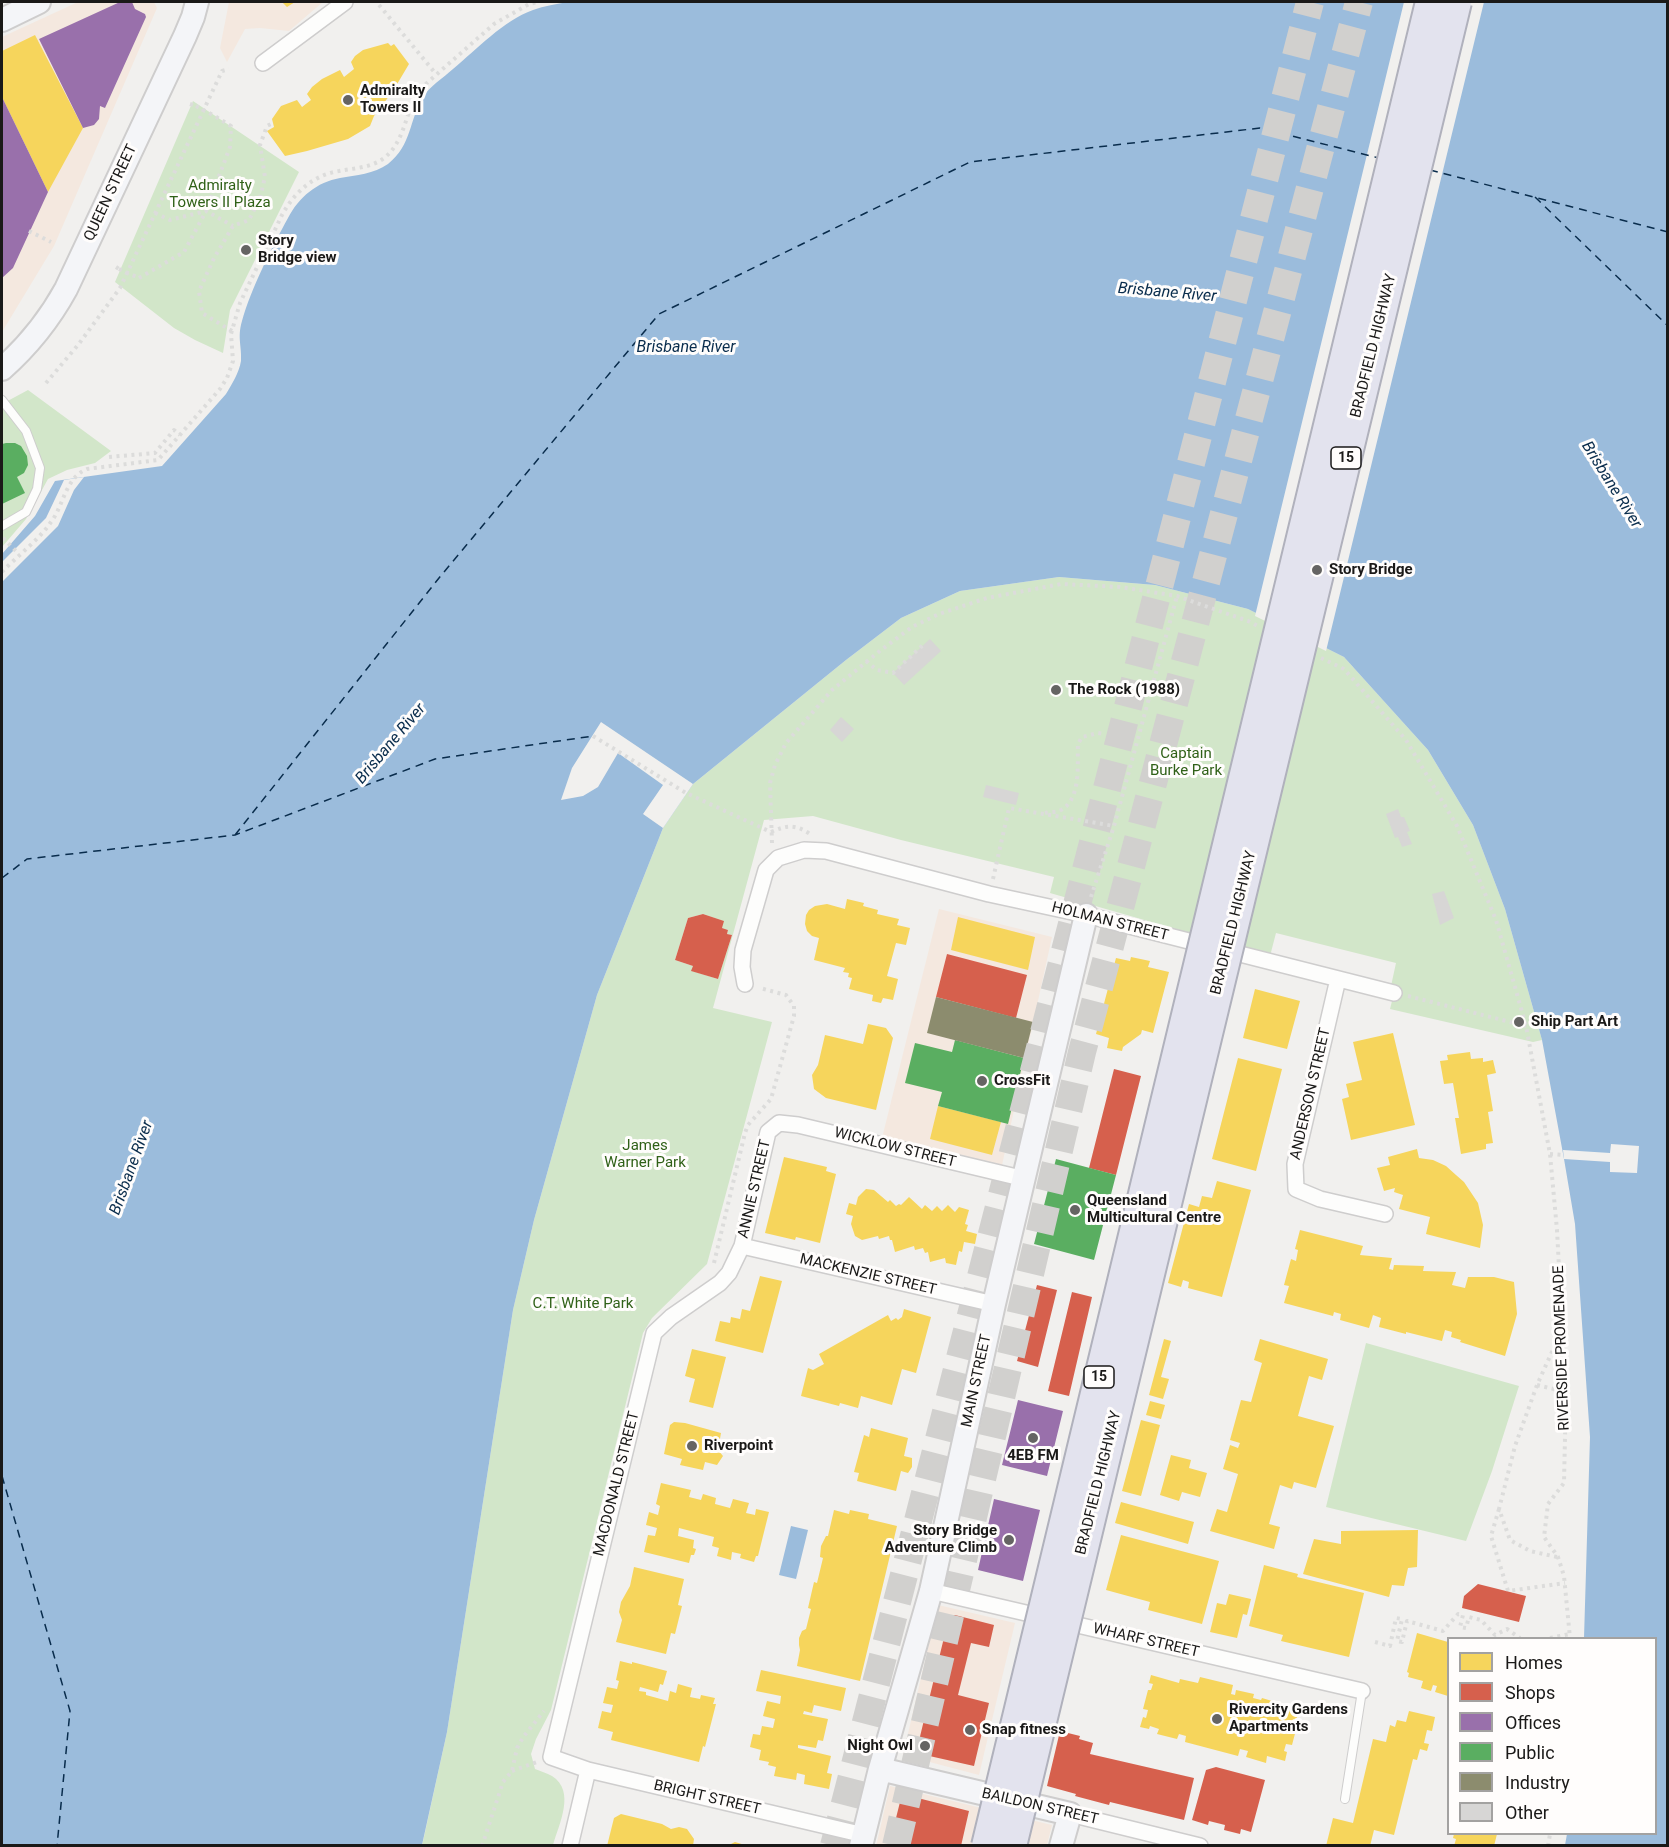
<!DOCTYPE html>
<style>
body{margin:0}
#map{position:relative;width:1669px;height:1847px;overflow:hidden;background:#f1f0ee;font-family:Roboto,sans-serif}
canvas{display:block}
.frame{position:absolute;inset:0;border:3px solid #1a1918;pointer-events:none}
.legend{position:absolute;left:1447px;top:1637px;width:210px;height:198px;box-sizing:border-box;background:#fffdfc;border:2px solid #a3a2a1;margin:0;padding:8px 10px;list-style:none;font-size:18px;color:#1a1918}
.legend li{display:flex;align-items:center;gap:12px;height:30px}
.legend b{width:30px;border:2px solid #a3a2a1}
</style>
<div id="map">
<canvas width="1669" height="1847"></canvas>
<div class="frame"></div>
<ul class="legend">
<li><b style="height:16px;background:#f6d55c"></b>Homes</li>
<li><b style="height:16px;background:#d6604d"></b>Shops</li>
<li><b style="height:16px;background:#9970ab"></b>Offices</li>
<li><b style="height:16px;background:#5aae61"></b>Public</li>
<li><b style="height:16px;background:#8c8c6e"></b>Industry</li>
<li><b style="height:16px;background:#d7d6d5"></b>Other</li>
</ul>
</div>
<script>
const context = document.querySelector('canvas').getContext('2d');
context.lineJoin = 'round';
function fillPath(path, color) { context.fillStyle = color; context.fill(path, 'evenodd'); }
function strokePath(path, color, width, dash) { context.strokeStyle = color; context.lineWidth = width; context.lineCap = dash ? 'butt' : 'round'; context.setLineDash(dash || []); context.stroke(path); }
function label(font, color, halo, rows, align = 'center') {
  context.font = font + ' Roboto,sans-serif'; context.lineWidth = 6; context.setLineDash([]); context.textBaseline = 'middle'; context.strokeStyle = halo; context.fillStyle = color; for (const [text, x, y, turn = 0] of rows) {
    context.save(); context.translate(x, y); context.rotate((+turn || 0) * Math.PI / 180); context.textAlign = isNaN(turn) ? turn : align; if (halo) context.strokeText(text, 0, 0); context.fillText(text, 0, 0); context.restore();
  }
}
const commercial = new Path2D(`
 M78 2H154L157 8 54 246 2 332V37Z
 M229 2H323L289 31 260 28 245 29 227 62 220 48Z
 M939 909 1052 937 1002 1165 882 1138Z
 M938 1605 1015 1623 979 1775 903 1755Z
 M890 1786 1052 1825 1047 1845 876 1846Z`);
const green = new Path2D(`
 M193 101 299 172 230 310 223 353 195 340 174 328 115 282Z
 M28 390 111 451 95 463 67 470 48 479 26 519 2 547V404Z
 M1059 577 1155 585 1248 609 1344 657 1428 750 1473 825 1505 909 1542 1040 1533 1042 1390 1009 1394 993 1391 986 1396 963 1276 933 1270 956 1050 893 1054 877 901 840 813 816 764 820 713 1008 772 1022 707 1264 652 1318 643 1333 551 1710 536 1739 531 1754 535 1769C540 1771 547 1773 552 1776 576 1791 559 1824 553 1845L422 1846 447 1732 513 1310 534 1220 597 995 663 828 693 784 846 660 901 618 960 591ZM703 914 723 921 722 928 728 930 727 934 732 935 718 979 692 971 693 966 675 960 688 918Z
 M1366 1343 1519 1386 1492 1471 1466 1541 1326 1507Z`);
const water = new Path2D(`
 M568 2H1667V1845H1565L1567 1834H1656V1638H1584L1590 1437 1575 1224 1564 1159 1542 1040 1505 909 1473 825 1428 750 1344 657 1248 609 1155 585 1059 577 960 591 901 618 846 660 693 784 663 828 597 995 534 1220 513 1310 447 1732 422 1845H2V554L35 516 55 481 162 466 226 394C232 384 239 373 241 361 242 346 237 338 242 321 251 289 272 247 288 218 299 197 317 182 340 178 356 175 374 174 388 164 412 145 409 120 423 97 430 86 443 78 453 69 477 49 503 21 533 10 544 6 557 4 568 2Z
 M791 1526 808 1530 796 1579 779 1575Z`);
const pier = new Path2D(`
 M1404 2H1484L1326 651 1255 616Z
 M84 477 74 490 58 526 2 582V562L46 518 64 480Z
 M601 722 693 784 663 828 643 814 663 785 618 753 598 787 583 796 561 800 572 768Z
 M1611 1144 1639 1146 1637 1173 1610 1172V1162L1564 1159 1563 1150 1610 1153Z`);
const homes = new Path2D(`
 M282 2H295L287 7Z
 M35 35 83 128 48 192 2 97V51Z
 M388 43 391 46 394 44 409 64 393 91 374 116 370 126 348 139 307 151 285 156 267 131 274 127 272 119 281 106 297 100 302 107 311 100 307 94 312 87 322 79 340 70 344 77 354 69 351 62 355 56 363 50Z
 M847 899 864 903 863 906 878 910 877 914 899 919 897 925 910 928 906 945 896 943 887 976 898 979 893 1000 883 998 881 1003 872 1001 873 995 849 989 852 978 848 977 849 973 843 972 845 968 814 960 819 938 812 936 807 931 805 924 806 915 809 910 815 906 827 904 845 909Z
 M958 917 1035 937 1028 970 951 950Z
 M1131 957 1150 961 1148 967 1169 972 1153 1033 1142 1030 1141 1034 1123 1047 1122 1051 1107 1048 1109 1038 1096 1034 1116 958 1130 961Z
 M1255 989 1300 1001 1287 1049 1243 1038Z
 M868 1024 886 1028 893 1038 876 1110 826 1098 814 1089 812 1075 818 1065 825 1035 863 1044Z
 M1393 1033 1415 1125 1351 1140 1342 1099 1349 1097 1346 1084 1362 1080 1353 1042Z
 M1470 1052 1471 1059 1483 1058V1062L1493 1060 1496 1073 1487 1075 1493 1111 1488 1112 1493 1143 1486 1144V1149L1461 1154 1455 1118H1459L1453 1083 1444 1084 1440 1061 1448 1060 1447 1055Z
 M1238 1058 1282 1069 1256 1171 1212 1159Z
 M938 1106 1001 1122 992 1155 930 1139Z
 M1417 1149 1419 1158 1433 1160 1446 1166 1456 1175 1464 1182 1478 1203 1483 1225 1480 1248 1426 1234 1430 1217 1399 1209 1403 1195 1394 1192 1395 1188 1384 1191 1377 1168 1390 1165 1388 1157Z
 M784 1157 827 1167 826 1171 836 1174 820 1243 796 1237 795 1240 765 1233Z
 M1217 1181 1251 1190 1222 1297 1188 1288 1189 1282 1183 1280 1181 1287 1168 1283 1189 1204 1199 1207 1202 1196 1212 1198Z
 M866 1189 874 1190 888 1202 890 1200 896 1206 899 1204 901 1205 909 1197 922 1209 925 1205 932 1211 937 1206 942 1211 948 1205 955 1212 959 1207 969 1210 965 1224 968 1225 966 1231 977 1234 975 1244 964 1242 962 1252 959 1251 956 1265 946 1263 945 1258 930 1262 928 1252 925 1253 923 1248 915 1250 914 1246 895 1252 892 1240H890L889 1236 879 1239 878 1236 862 1240 855 1236 851 1224 853 1216 846 1214 849 1203 856 1205 858 1197Z
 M1300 1230 1363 1246 1360 1255 1392 1258 1389 1269 1393 1270 1394 1265 1424 1266 1423 1271 1456 1272 1452 1285 1465 1288 1468 1277H1494L1514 1282 1517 1314 1505 1356 1460 1342 1461 1340 1451 1337 1452 1332 1445 1330 1442 1341 1406 1332V1334L1379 1327 1381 1318 1373 1315 1369 1328 1340 1320 1341 1314 1334 1312 1333 1316 1284 1303 1289 1286 1284 1285 1291 1259 1296 1261 1298 1250 1295 1249Z
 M760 1276 782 1281 763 1353 715 1341 720 1321 730 1323 731 1317 740 1319 742 1309 750 1311Z
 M904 1309 931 1317 916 1373 902 1369 892 1405 861 1396 858 1408 840 1403 839 1406 801 1396 808 1368 813 1370 824 1364 819 1354 888 1315 891 1321 896 1318 898 1320 902 1317Z
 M1164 1339 1171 1341 1161 1377 1169 1379 1163 1399 1149 1395Z
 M1260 1339 1328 1359 1322 1380 1309 1376 1298 1416 1334 1426 1316 1488 1294 1482 1292 1489 1280 1485 1269 1524 1280 1527 1274 1549 1210 1531 1217 1509 1227 1512 1238 1474 1223 1469 1230 1445 1238 1448 1240 1443 1230 1440 1241 1400 1251 1402 1262 1363 1254 1360Z
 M692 1349 726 1357 713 1408 689 1402 695 1379 685 1376Z
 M1150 1401 1165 1405 1161 1419 1146 1415Z
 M1141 1420 1160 1425 1141 1496 1122 1491Z
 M674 1422 685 1423 721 1433 718 1450 723 1456 717 1465 705 1462 703 1470 680 1465 682 1459 664 1454 670 1425Z
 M871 1428 908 1438 904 1456 912 1458V1467L908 1473 901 1471 896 1491 857 1481 859 1473 854 1472 864 1435 869 1437Z
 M1171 1455 1191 1460 1189 1468 1207 1473 1200 1497 1182 1492 1179 1501 1160 1495Z
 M661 1483 691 1490 689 1497 701 1500 703 1494 716 1498 715 1504 730 1508 733 1499 749 1503 746 1513 755 1515 756 1509 769 1512 758 1556H756L754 1562 740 1558 741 1554 732 1552 731 1560 717 1556 719 1548 712 1546 714 1537 679 1528 678 1536 694 1540 693 1548 696 1549 694 1555H691L689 1563 644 1552 648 1535 655 1536 657 1528 646 1525 649 1512 658 1515 660 1506 656 1504Z
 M1121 1502 1194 1522 1188 1544 1115 1523Z
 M834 1510 849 1514 850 1510 869 1514 868 1519 897 1526 860 1681 797 1666 800 1650 799 1645V1638L802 1631 806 1629 811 1609 808 1608 814 1582 817 1583 823 1558 820 1557 821 1546 826 1536H828Z
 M1418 1530 1417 1567 1408 1568 1404 1586 1392 1585 1389 1597 1303 1574 1314 1539 1341 1544V1531Z
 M1121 1535 1219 1561 1202 1624 1148 1610 1150 1602 1106 1590Z
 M1264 1565 1298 1574 1297 1577 1364 1593 1349 1657 1281 1641 1283 1635 1249 1626Z
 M634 1567 684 1579 678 1605 682 1606 675 1634 671 1633 666 1654 616 1642 622 1620 619 1612 621 1602 630 1586Z
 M1229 1594 1251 1599 1247 1615 1243 1614 1237 1638 1210 1632 1217 1603 1226 1605Z
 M1417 1633 1448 1642V1696L1435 1692 1437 1686 1433 1685 1431 1691 1421 1688 1423 1681 1408 1677 1409 1673 1407 1672Z
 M620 1661 632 1664V1662L667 1671 663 1685 660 1684 658 1692 640 1687 639 1691 646 1692V1695L668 1701 670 1691 676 1693 678 1684 692 1688 690 1697 700 1699 701 1695 715 1698 713 1704H716L705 1747 703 1746 699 1762 611 1740 613 1732 598 1728 602 1711 611 1713 613 1705 603 1703 607 1687 617 1689 619 1681 616 1680Z
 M761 1670 846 1688 841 1711 814 1705 812 1713 804 1711 803 1714 828 1719 823 1741 818 1740 816 1748 798 1745V1748L831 1756 827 1773 832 1774 829 1789 804 1784 805 1775 797 1773 796 1780 774 1776 776 1767 768 1765 769 1762 759 1760 761 1750 750 1747 753 1734 760 1735 762 1726 773 1728 775 1719 763 1716 767 1701 780 1704 781 1696 756 1691Z
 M1151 1675 1179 1683 1180 1679 1198 1683 1200 1677 1233 1685 1231 1694 1235 1695 1236 1690 1254 1694 1253 1698 1261 1700 1262 1698 1272 1701 1271 1704 1299 1711 1296 1720 1293 1719 1291 1724 1297 1726 1292 1745 1286 1744 1284 1751 1287 1752 1285 1761 1267 1756 1266 1763 1246 1757 1248 1751 1240 1749 1238 1756 1185 1742 1186 1736 1179 1734 1177 1739 1157 1734 1159 1729 1150 1726 1149 1729 1140 1727 1143 1717 1146 1718 1148 1710 1143 1709 1148 1690H1151L1153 1684 1149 1683Z
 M1409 1711 1435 1717 1432 1731 1427 1730 1424 1743 1429 1744 1427 1751 1420 1749 1417 1760 1413 1759 1394 1835 1374 1830 1370 1846H1326L1333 1818 1353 1823 1373 1739 1386 1742 1390 1725 1395 1727 1397 1720 1406 1722Z
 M621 1814 662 1824 671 1829 679 1827 687 1829 694 1839 693 1846H607L614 1818Z
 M1454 1834H1497L1494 1846H1454L1456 1839 1453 1838Z
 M735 1842 745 1845V1846H727Z`);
const shops = new Path2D(`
 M703 914 724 921 722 928 728 930 727 934 732 935 718 979 691 971 693 966 675 960 688 918Z
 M947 954 1027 975 1016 1018 936 997Z
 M1114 1069 1141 1076 1116 1175 1089 1168Z
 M1037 1285 1057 1290 1038 1367 1017 1361Z
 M1072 1292 1092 1297 1069 1396 1048 1391Z
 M1478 1584 1526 1596 1519 1622 1462 1608 1464 1596Z
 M955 1615 994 1625 989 1647 971 1643 958 1695 989 1703 974 1766 916 1753 949 1617Z
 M1060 1731 1080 1736 1079 1739 1093 1743 1090 1754 1194 1778 1184 1820 1110 1802 1109 1805 1075 1796 1076 1794 1047 1786Z
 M1216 1767 1265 1780 1251 1832 1241 1829 1240 1834 1224 1830 1225 1825 1209 1821 1208 1825 1192 1820 1206 1770Z
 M902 1794 969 1811 961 1846H889Z`);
const offices = new Path2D(`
 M120 2H132L135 9 145 14 146 17 105 108 100 106 99 119 94 125 83 128 39 39Z
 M2 97 48 192 13 268 2 278Z
 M1018 1400 1063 1411 1047 1476 1002 1465Z
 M994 1499 1040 1510 1023 1581 978 1570Z`);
const public = new Path2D(`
 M6 443H15L21 446 27 456 28 465 24 473 17 477 25 493 2 504V444Z
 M955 1040 1024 1058 1008 1124 938 1106 942 1092 905 1083 915 1043 952 1052Z
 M1056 1159 1116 1175 1094 1260 1034 1244Z`);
const industry = new Path2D(`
 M936 997 1033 1022 1024 1058 927 1033Z`);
const ferry = new Path2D(`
 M1430 170 1668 232
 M1535 197 1668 326
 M235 835 439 578 659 314 970 162 1260 128 1379 158
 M2 878 27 859 235 835 435 759 593 736
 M2 1476 70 1711 57 1846`);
const building = new Path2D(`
 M930 639 941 651 904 685 893 673Z
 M841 717 854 729 842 742 830 730Z
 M986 785 1019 793 1016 805 983 797Z
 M1398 809 1401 817H1404L1410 831 1407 832 1412 844 1402 847 1398 837 1395 838 1386 814Z
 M1444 891 1454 918 1440 925 1432 894Z`);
const highwayTunnel = new Path2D(`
 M834 1846 1310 2
 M896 1846 1082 1052 1359 2`);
const path = new Path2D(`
 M379 5 436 74
 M190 104 196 106
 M155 213 170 220 206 211 233 226
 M29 231 51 242
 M116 267 119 269
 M139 278 184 252 206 211 230 147 231 126 213 115
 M232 331 202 313 199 291 214 258 233 226 249 220 260 198 265 177 260 145 267 126 273 123
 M46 383 78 345 120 288 222 71 229 69
 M109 457 155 453 174 430 180 435
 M3 538 19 554
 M2 572C17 556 38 541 51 522 64 505 65 478 87 469L158 460 220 389 227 378 233 361 231 334 240 303 282 215C294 193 313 175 339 171 354 168 371 168 384 158 406 141 405 110 420 89L494 24 529 4 538 2
 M1321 658 1344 669 1406 740 1457 826 1496 920 1526 1026 1550 1154 1557 1230 1561 1305 1560 1333 1566 1392 1564 1483 1548 1504 1544 1537 1558 1557 1564 1576 1570 1638
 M866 661 877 670 893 673 923 645
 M593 736 686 793 771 832C787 825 795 824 810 834
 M1045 813C1049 812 1056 812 1059 811 1082 801 1077 764 1078 744L1082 737 1098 733 1104 734
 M772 843 770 783 775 765 786 743 832 690 881 650 912 627 939 614 987 598 1061 584 1120 587 1177 596 1248 621 1258 626
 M993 879 1009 808 1114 826
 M1091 897 1114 826 1177 596
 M1408 996 1526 1026
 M1550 1154 1564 1155
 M714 1263 745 1133 748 1125 771 1099 794 1016V1006L786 995 760 988
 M1537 1385 1566 1392
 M1499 1509 1491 1536 1508 1591 1565 1583
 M1557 1557 1530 1551 1510 1540 1499 1509 1515 1446 1537 1385 1560 1334
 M1550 1638 1570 1634
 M1375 1642 1390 1646 1396 1618 1402 1619 1397 1641 1402 1642 1407 1621 1443 1631 1458 1614 1463 1615 1460 1627 1466 1628 1469 1617 1481 1620 1495 1635 1507 1629 1520 1638
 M512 1771 537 1762
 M482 1846 503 1782 512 1771 517 1748 524 1736 544 1711
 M1548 1846 1550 1834`);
const lane = new Path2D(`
 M2 400 26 431 40 468 37 489 26 512 2 526
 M1345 1799 1362 1691`);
const street = new Path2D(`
 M263 63 345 2
 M1338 979 1295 1164 1296 1189 1320 1199 1385 1214
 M745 984 742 967 743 950 766 870 778 858 804 850 826 851 989 894 1086 915 1394 993
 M742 1246 994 1304
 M931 1591 1362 1691
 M1070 1814 1200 1846
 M864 1835 588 1770 551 1757 654 1333 671 1317 720 1283 729 1273 742 1246 768 1132 779 1123 798 1125 1025 1179
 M570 1846 588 1770`);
const secondary = new Path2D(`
 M2 20 39 2
 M2 369C28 346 49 320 66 289L185 36 193 17 197 2
 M880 1769 1070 1814 1061 1846
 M861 1846 880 1769 931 1591 994 1304 1086 915`);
const pathBridge = new Path2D(`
 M196 106 213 115
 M119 269 139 278`);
const highwayBridge = new Path2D(`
 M986 1846 1430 2
 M1012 1846 1457 2`);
const markers = [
 [348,100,6,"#656463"],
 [246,250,6,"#656463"],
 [1317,570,6,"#656463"],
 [1056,690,6,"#656463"],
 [1519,1022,6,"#656463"],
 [982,1081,6,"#656463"],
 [1075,1210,6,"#656463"],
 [1033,1438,6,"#656463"],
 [692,1446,6,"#656463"],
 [1009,1540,6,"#656463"],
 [1217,1719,6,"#656463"],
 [970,1730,6,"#656463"],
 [925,1746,6,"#656463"]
];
const shields = [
 [1346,458,30],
 [1099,1377,30]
];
const shieldNames = [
 ["15",1346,458],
 ["15",1099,1377]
];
const poiNames = [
 ["Admiralty",360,91],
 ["Towers II",360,108],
 ["Story",258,241],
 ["Bridge view",258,258],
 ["Story Bridge",1329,570],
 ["The Rock (1988)",1068,690],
 ["Ship Part Art",1531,1022],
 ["CrossFit",994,1081],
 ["Queensland",1087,1201],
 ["Multicultural Centre",1087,1218],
 ["Riverpoint",704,1446],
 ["4EB FM",1033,1456,"center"],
 ["Story Bridge",997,1531,"right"],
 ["Adventure Climb",997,1548,"right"],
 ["Rivercity Gardens",1229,1710],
 ["Apartments",1229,1727],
 ["Snap fitness",982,1730],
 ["Night Owl",913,1746,"right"]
];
const parkNames = [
 ["Admiralty",220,186],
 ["Towers II Plaza",220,203],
 ["Captain",1186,754],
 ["Burke Park",1186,771],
 ["James",645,1146],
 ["Warner Park",645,1163],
 ["C.T. White Park",583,1304]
];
const streetNames = [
 ["QUEEN STREET",111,193,-65],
 ["BRADFIELD HIGHWAY",1374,346,-76],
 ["HOLMAN STREET",1110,922,14],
 ["BRADFIELD HIGHWAY",1234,923,-76],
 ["ANDERSON STREET",1311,1094,-77],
 ["WICKLOW STREET",895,1148,14],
 ["ANNIE STREET",755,1189,-77],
 ["MACKENZIE STREET",868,1275,13],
 ["RIVERSIDE PROMENADE",1562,1348,-92],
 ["MAIN STREET",977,1381,-78],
 ["BRADFIELD HIGHWAY",1099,1483,-76],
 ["MACDONALD STREET",617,1484,-76],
 ["WHARF STREET",1146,1641,13],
 ["BRIGHT STREET",707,1798,13],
 ["BAILDON STREET",1040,1807,13]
];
const waterNames = [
 ["Brisbane River",1167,293,5],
 ["Brisbane River",686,348],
 ["Brisbane River",1611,485,58],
 ["Brisbane River",391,744,-50],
 ["Brisbane River",132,1168,-70]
];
fillPath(commercial, '#f4e8df');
fillPath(green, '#d2e6c9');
fillPath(water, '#9bbcdc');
fillPath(pier, '#f1f0ee');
fillPath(homes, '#f6d55c');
fillPath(shops, '#d6604d');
fillPath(offices, '#9970ab');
fillPath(public, '#5aae61');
fillPath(industry, '#8c8c6e');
strokePath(ferry, '#092c4c', 1.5, [8, 6]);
fillPath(building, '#d7d6d5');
strokePath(highwayTunnel, '#d1d0ce', 28, [28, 14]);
strokePath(lane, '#cecdcd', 10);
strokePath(street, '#cecdcd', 18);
strokePath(secondary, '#cecdcd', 26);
strokePath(path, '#dcdcdb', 4, [3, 4.5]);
strokePath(lane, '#fdfdfc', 8);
strokePath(street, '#fdfdfc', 15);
strokePath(secondary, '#f4f5f8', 22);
strokePath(highwayBridge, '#b0b1bc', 32, []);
strokePath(pathBridge, '#dcdcdb', 4, [3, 4.5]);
strokePath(highwayBridge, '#e3e3ee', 28);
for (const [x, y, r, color] of markers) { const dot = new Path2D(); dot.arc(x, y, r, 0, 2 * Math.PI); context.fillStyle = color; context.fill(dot); strokePath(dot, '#fffdfc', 2); }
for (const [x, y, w] of shields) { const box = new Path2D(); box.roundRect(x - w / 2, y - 11, w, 22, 4.5); context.fillStyle = '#fffdfc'; context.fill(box); strokePath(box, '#1a1918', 1.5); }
label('bold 14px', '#1a1918', null, shieldNames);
label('bold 15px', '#1a1918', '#fffdfc', poiNames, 'left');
label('15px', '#306118', '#fffdfc', parkNames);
label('15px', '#1a1918', '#fffdfc', streetNames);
label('italic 16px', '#092c4c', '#fffdfc', waterNames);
</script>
